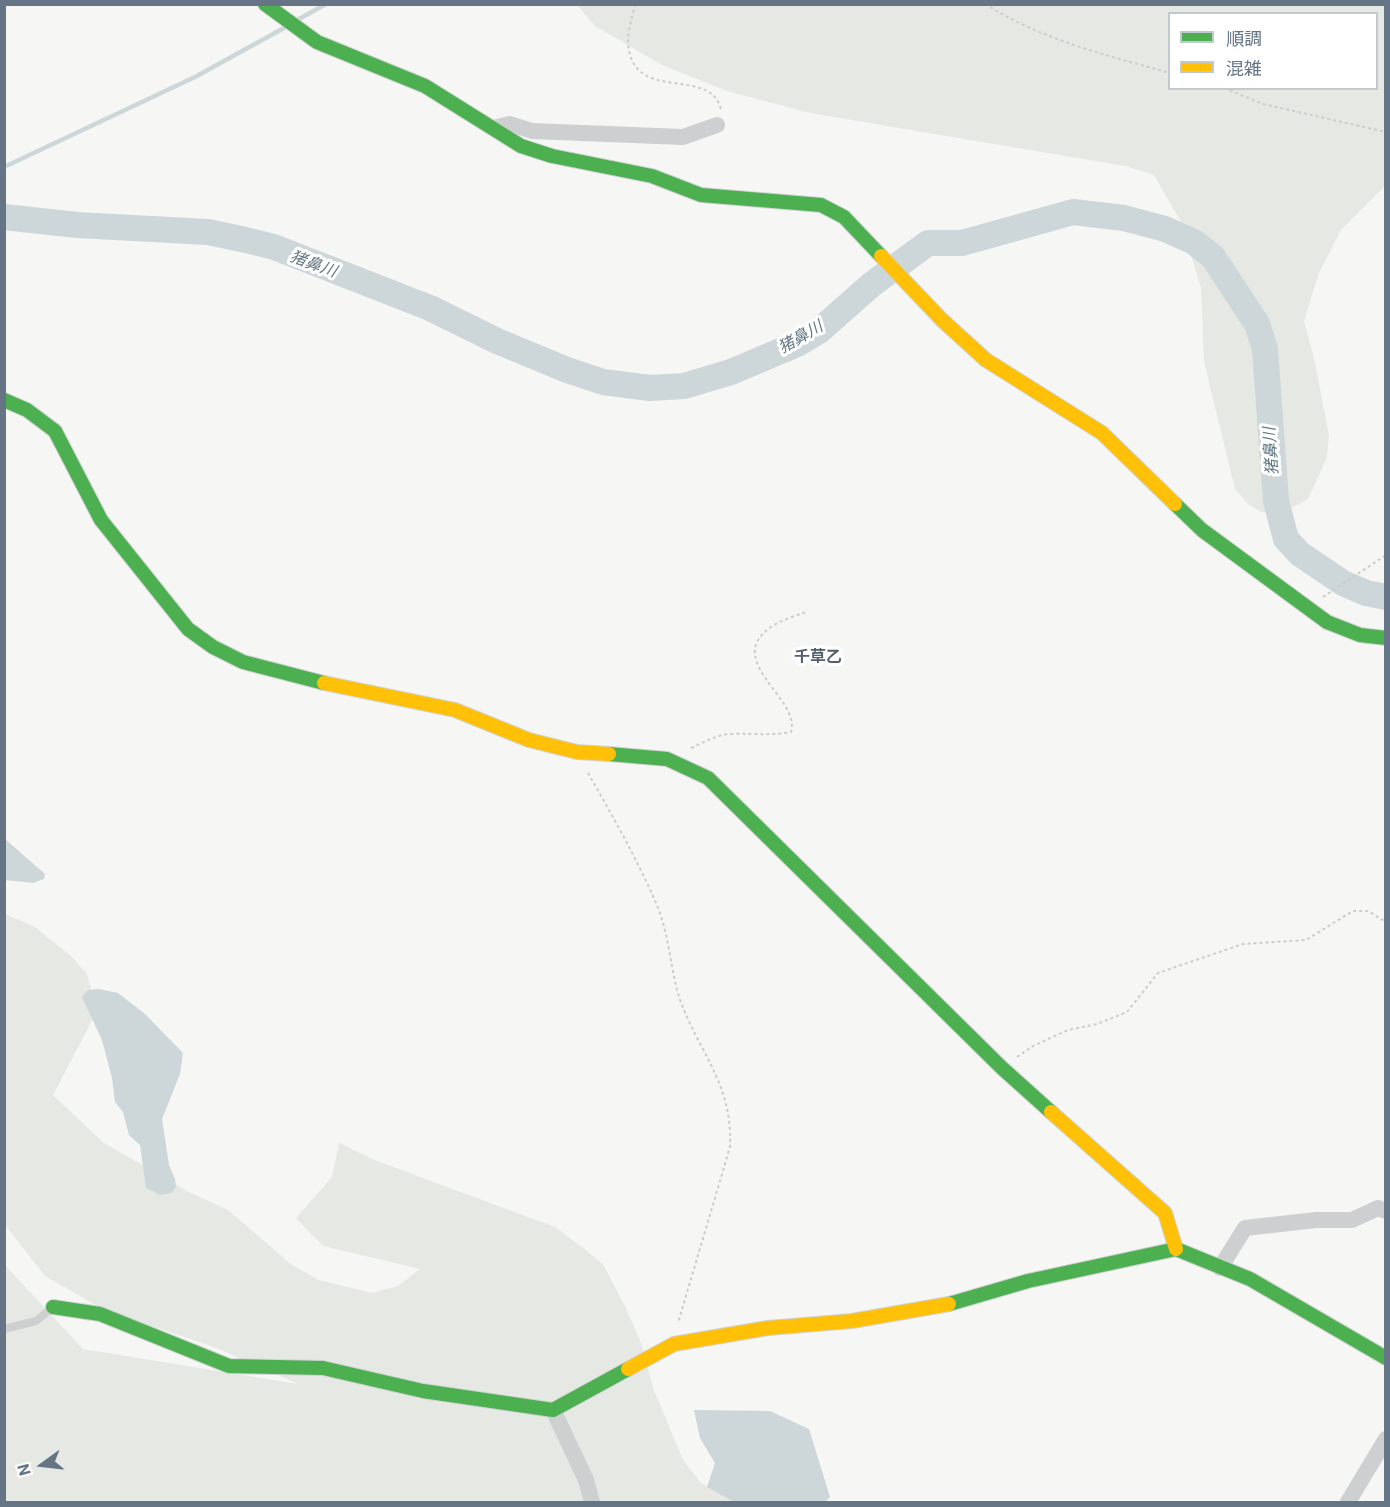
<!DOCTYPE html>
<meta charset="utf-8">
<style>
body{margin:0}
#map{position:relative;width:1390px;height:1507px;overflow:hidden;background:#f6f6f5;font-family:Roboto,"Noto Sans JP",sans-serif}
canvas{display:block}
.frame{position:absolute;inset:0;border:6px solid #657586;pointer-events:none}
.legend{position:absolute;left:1168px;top:12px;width:210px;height:78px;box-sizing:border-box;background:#fff;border:2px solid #c1c8cf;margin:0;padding:8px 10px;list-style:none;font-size:18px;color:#657586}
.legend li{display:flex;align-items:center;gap:12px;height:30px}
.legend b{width:30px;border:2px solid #c1c8cf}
.north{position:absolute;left:12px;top:1435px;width:60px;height:60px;-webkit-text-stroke:4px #fff;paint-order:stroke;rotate:255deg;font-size:16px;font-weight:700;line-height:24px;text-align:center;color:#657586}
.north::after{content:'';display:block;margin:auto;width:21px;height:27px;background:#657586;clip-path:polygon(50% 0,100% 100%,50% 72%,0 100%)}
</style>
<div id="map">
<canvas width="1390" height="1507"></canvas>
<div class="frame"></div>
<ul class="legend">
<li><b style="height:8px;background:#4caf50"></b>順調</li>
<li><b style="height:8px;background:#ffc107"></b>混雑</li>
</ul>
<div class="north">N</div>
</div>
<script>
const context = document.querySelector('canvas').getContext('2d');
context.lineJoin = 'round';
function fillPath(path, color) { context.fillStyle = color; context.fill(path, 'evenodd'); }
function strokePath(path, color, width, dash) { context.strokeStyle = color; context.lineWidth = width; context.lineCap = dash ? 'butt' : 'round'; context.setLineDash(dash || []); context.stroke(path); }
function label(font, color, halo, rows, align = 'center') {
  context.font = font + ' Roboto,"Noto Sans JP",sans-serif'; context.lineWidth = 6; context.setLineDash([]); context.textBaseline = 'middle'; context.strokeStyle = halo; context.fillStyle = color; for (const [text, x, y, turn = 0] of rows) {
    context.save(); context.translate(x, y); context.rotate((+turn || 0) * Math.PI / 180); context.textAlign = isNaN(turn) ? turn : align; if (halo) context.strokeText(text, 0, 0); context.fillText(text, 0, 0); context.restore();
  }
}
const green = new Path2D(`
 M577 5H1385V186L1341 230 1319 273 1304 321 1315 362 1329 436 1327 457 1308 499 1282 513 1261 512 1249 505 1235 489 1204 362 1201 288 1181 222 1154 175 1125 166 810 113 727 91 662 65 595 26ZM1170 14H1376V88H1170Z
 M5 914 35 927 71 956 87 974 97 1011 53 1095 104 1143 189 1192 228 1210 292 1265 319 1280 372 1293 398 1286 420 1269 323 1246 296 1218 332 1177 339 1143 377 1161 555 1227 582 1247 603 1264 626 1308 641 1343 654 1390 683 1460 701 1483 734 1502H810H5L4 1264 83 1349 298 1384 214 1347 104 1310 45 1276 5 1225Z`);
const water = new Path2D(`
 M5 839 45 874 44 879 33 883 5 880Z
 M99 989 118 993 145 1014 183 1053 180 1074 162 1119 169 1165 175 1179 176 1187 171 1193 160 1195 146 1188 140 1145 129 1135 123 1112 115 1102 112 1078 102 1040 82 997 88 990Z
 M694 1410 770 1411 809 1429 830 1497 825 1502H734L707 1487 715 1463 700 1438Z`);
const stream = new Path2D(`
 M299 19 326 4
 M4 167 195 77 284 28`);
const river = new Path2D(`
 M4 217 77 225 208 232 246 240 274 247 430 308 497 341 567 370 603 382 650 388 684 386 731 372 797 344 819 331 871 285 928 243H962L1073 212 1124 218 1165 229 1194 242 1213 257 1257 324 1265 349 1276 501 1286 539 1300 554 1343 583 1366 593 1386 597`);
const path = new Path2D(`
 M635 4C633 15 629 27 628 37 627 108 711 63 721 110
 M985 4C1042 40 1106 55 1170 73
 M1224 88 1263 104 1386 132
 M1323 597 1386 555
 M691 748C705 742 717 734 733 734 754 733 769 736 791 732 801 698 722 661 771 627 781 620 795 616 806 612
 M588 773C612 815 637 859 656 903 669 932 670 967 679 997 698 1052 733 1083 730 1147L678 1323
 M1017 1057 1033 1046 1068 1030 1097 1024 1127 1012 1158 973 1243 944 1306 940 1353 911H1368L1386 922`);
const lane = new Path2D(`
 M4 1329 36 1321 52 1308`);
const street = new Path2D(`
 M493 128 510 124 532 131 683 137 717 125
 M1220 1268 1245 1228 1316 1220H1352L1378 1208 1386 1211
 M553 1410 586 1480 592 1502
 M1348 1502 1386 1439`);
const fast = new Path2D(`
 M265 4 317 42 425 86 521 146 552 156 652 176 701 195 821 205 844 217 881 256
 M4 400 27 410 55 431 101 520 188 629 213 647 243 662 324 683
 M1175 504 1202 530 1327 622 1360 635 1386 638
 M609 754 667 759 708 778 1002 1068 1051 1112
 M949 1304 1028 1281 1176 1249 1250 1279 1386 1358
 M53 1307 100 1314 229 1366 323 1368 423 1391 553 1410 628 1369`);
const slow = new Path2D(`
 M881 256 942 320 986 360 1102 433 1175 504
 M324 683 455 710 529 740 577 752 609 754
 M1051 1112 1165 1213 1176 1249
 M628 1369 674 1344 768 1328 852 1321 949 1304`);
const waterNames = [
 ["猪鼻川",313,265,20],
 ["猪鼻川",801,338,-30],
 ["猪鼻川",1272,451,-94]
];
const neighbourhoodNames = [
 ["千草乙",818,658]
];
fillPath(green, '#e6e9e3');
fillPath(water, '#cdd6d8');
strokePath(stream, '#cdd6d8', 4.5);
strokePath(river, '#cdd6d8', 26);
strokePath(fast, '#d1d3d4', 16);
strokePath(slow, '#d1d3d4', 16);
strokePath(path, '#ccc', 2, [3, 3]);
strokePath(lane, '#cdcfd0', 8);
strokePath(street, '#cdcfd0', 16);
strokePath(fast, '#4caf50', 14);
strokePath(slow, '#ffc107', 14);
label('italic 16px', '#607782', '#fff', waterNames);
label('bold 16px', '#535f6b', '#fff', neighbourhoodNames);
</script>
